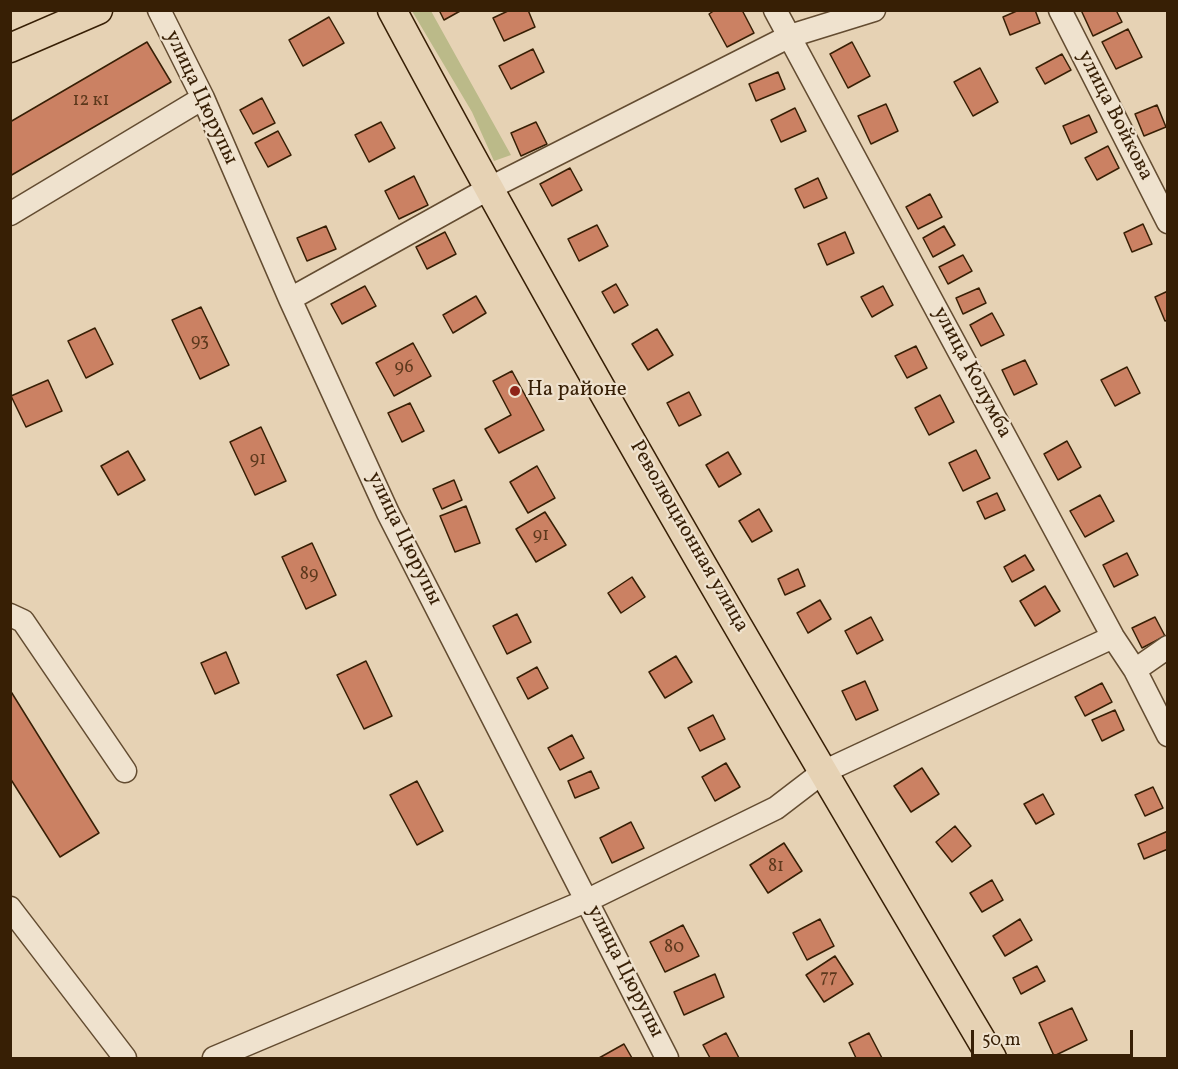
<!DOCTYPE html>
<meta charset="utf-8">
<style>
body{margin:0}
#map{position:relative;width:1178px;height:1069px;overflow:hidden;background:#e6d2b4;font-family:Vollkorn,serif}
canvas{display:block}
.frame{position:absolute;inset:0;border:12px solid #371f05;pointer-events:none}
.scale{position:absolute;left:971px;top:1030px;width:162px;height:27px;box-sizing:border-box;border:3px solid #371f05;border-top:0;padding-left:8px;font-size:18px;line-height:21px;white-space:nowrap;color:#371f05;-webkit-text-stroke:4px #efe2ce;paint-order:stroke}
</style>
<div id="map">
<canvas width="1178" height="1069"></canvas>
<div class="frame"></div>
<div class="scale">50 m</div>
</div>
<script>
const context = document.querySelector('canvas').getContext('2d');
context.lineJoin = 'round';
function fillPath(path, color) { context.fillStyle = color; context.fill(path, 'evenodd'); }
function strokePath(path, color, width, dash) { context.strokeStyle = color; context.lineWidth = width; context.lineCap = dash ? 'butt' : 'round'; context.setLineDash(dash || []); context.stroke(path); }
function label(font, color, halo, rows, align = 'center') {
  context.font = font + ' Vollkorn,serif'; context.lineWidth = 4.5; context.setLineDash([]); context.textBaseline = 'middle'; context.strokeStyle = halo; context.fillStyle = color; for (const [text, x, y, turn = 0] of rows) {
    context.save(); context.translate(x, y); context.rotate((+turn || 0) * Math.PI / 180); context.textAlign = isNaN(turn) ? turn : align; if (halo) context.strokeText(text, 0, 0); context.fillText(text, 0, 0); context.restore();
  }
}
const green = new Path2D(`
 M412 11H431L511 155 494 161 472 112Z`);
const building = new Path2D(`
 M439 10H462L444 20Z
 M510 10H528L535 27 504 41 493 18Z
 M715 10H742L754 33 727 47 709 14Z
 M1019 10H1035L1040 23 1010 35 1003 17Z
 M1081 10H1116L1122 22 1093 36Z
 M329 17 344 43 303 66 289 40Z
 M1128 29 1142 57 1116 69 1102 42Z
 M147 42 171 82 10 176V122Z
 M852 42 870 76 848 88 830 54Z
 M533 49 544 72 511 89 499 66Z
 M1062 54 1071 70 1045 84 1036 68Z
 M980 68 998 102 973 116 954 82Z
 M778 72 785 89 756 101 749 84Z
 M262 98 275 123 253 134 240 110Z
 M886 104 898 131 871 144 858 116Z
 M1157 105 1166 127 1144 136 1135 114Z
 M795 108 806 131 781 142 771 120Z
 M1089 115 1097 132 1071 144 1063 126Z
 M381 122 395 148 369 162 355 135Z
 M536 122 547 144 521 156 511 133Z
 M278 131 291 155 268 167 255 143Z
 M1108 146 1119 168 1097 180 1085 158Z
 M570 168 582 190 552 206 540 184Z
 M414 176 428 205 399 219 385 191Z
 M818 178 827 198 804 208 795 189Z
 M930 194 942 217 918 229 906 207Z
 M1143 224 1152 244 1132 252 1124 233Z
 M597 225 608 246 579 261 568 239Z
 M326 226 336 249 307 261 297 238Z
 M944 226 955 245 933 257 923 238Z
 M445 232 456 254 427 269 416 247Z
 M845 232 854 253 827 265 818 244Z
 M963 255 972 271 948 284 939 267Z
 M616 284 628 305 614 313 602 292Z
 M365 286 376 306 342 324 331 304Z
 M883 286 893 305 872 317 861 297Z
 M979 288 986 303 963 314 956 298Z
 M1168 291V320L1165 321 1155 297Z
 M476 296 486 313 453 333 443 315Z
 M201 307 229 365 200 379 172 320Z
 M992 313 1004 335 981 346 970 325Z
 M95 328 113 364 86 378 68 341Z
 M657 329 673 355 648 370 632 344Z
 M413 343 431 376 394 396 376 363Z
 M916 346 927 368 907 378 895 356Z
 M1025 360 1037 384 1014 395 1002 370Z
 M1127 367 1140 393 1115 406 1101 380Z
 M512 371 544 430 499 453 485 429 511 415 493 381Z
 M48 380 62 411 26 427 11 396Z
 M689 392 701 415 679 426 667 403Z
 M940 395 954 422 929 435 915 408Z
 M410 403 424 431 402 442 388 413Z
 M261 427 286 481 255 495 230 442Z
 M1067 441 1081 467 1058 480 1044 454Z
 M976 450 990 478 963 491 949 463Z
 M128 451 145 480 118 495 101 466Z
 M728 452 741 474 719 487 706 465Z
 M537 466 555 498 528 513 510 482Z
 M454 480 462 500 442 509 433 489Z
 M997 493 1005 510 985 519 977 502Z
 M1100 495 1114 521 1085 537 1070 511Z
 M466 506 480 543 455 552 440 516Z
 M759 509 772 531 752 542 739 521Z
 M545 512 566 545 536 562 516 529Z
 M312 543 336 595 306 609 282 557Z
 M1127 553 1138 575 1114 587 1103 565Z
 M1025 555 1034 570 1012 582 1004 567Z
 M798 569 805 586 785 595 778 579Z
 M632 577 645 597 621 613 608 593Z
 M1045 586 1060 611 1035 626 1020 601Z
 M820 600 831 619 808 633 797 613Z
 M517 614 531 642 507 654 493 626Z
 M871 617 883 640 857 654 845 631Z
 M1155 617 1165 636 1142 648 1132 628Z
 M226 652 239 683 215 694 201 663Z
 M676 656 692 682 665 698 649 672Z
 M366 661 392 716 364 729 337 675Z
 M537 667 548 688 528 699 517 678Z
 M865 681 878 710 856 720 842 691Z
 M1102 683 1112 702 1085 716 1075 697Z
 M10 690 99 833 60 857 10 778Z
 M1115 710 1124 730 1102 741 1092 720Z
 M713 715 725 739 700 751 688 728Z
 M572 735 584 758 560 770 548 748Z
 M726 763 740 787 715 801 702 777Z
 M922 768 939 794 911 812 894 786Z
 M591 771 599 788 575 798 568 781Z
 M417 781 443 831 417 845 390 795Z
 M1153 787 1163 808 1145 816 1135 795Z
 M1043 794 1054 814 1036 824 1024 804Z
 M631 822 644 848 612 863 600 838Z
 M955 826 971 846 952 862 936 842Z
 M1168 831V849L1144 859 1138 844Z
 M784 843 802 871 768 893 750 865Z
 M992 880 1003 900 982 912 970 893Z
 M820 919 834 946 807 960 793 933Z
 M1020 919 1032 940 1005 956 993 936Z
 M683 925 699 956 665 972 650 942Z
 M835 956 853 984 824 1002 806 975Z
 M1037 966 1045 981 1021 994 1013 978Z
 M715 974 724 997 684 1015 674 992Z
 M1072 1008 1087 1040 1054 1056 1039 1023Z
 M726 1033 739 1058H710L703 1045Z
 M869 1033 882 1058H856L849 1043Z
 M624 1044 632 1058H599Z`);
const minor = new Path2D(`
 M159 10 203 98 290 299 388 513 667 1058
 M775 10 1113 637 1135 670 1168 735
 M1060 10 1168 222
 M10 214 203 98
 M290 299 488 189 790 36 874 10
 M10 615 23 621 125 771
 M1135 670 1168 647
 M10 908 125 1058
 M214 1058 588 900 776 808 823 772 1113 637`);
const major = new Path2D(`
 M392 10C582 365 787 712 992 1058
 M10 48 98 10`);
const markers = [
 [515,391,6,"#8f2418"]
];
const numberNames = [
 ["12 к1",91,102],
 ["93",200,343],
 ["96",404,369],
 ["91",258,461],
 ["91",541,537],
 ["89",309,576],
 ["81",776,868],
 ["80",674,949],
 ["77",829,979]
];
const streetNames = [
 ["улица Цюрупы",200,98,65],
 ["улица Войкова",1114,116,63],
 ["улица Колумба",971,373,62],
 ["Революционная улица",688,537,60],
 ["улица Цюрупы",403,539,64],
 ["улица Цюрупы",624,972,63]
];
const poiNames = [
 ["На районе",527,391]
];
fillPath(green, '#bbba89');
fillPath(building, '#cb8163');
strokePath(building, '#371f05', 1.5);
strokePath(minor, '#634c31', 25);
strokePath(major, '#371f05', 31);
strokePath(minor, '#efe2ce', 22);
strokePath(major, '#e6d2b4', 28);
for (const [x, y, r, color] of markers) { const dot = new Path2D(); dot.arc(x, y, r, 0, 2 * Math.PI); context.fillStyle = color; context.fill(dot); strokePath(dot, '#efe2ce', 2); }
label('18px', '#5c381c', null, numberNames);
label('21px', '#371f05', '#efe2ce', streetNames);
label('21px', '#371f05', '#efe2ce', poiNames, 'left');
</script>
